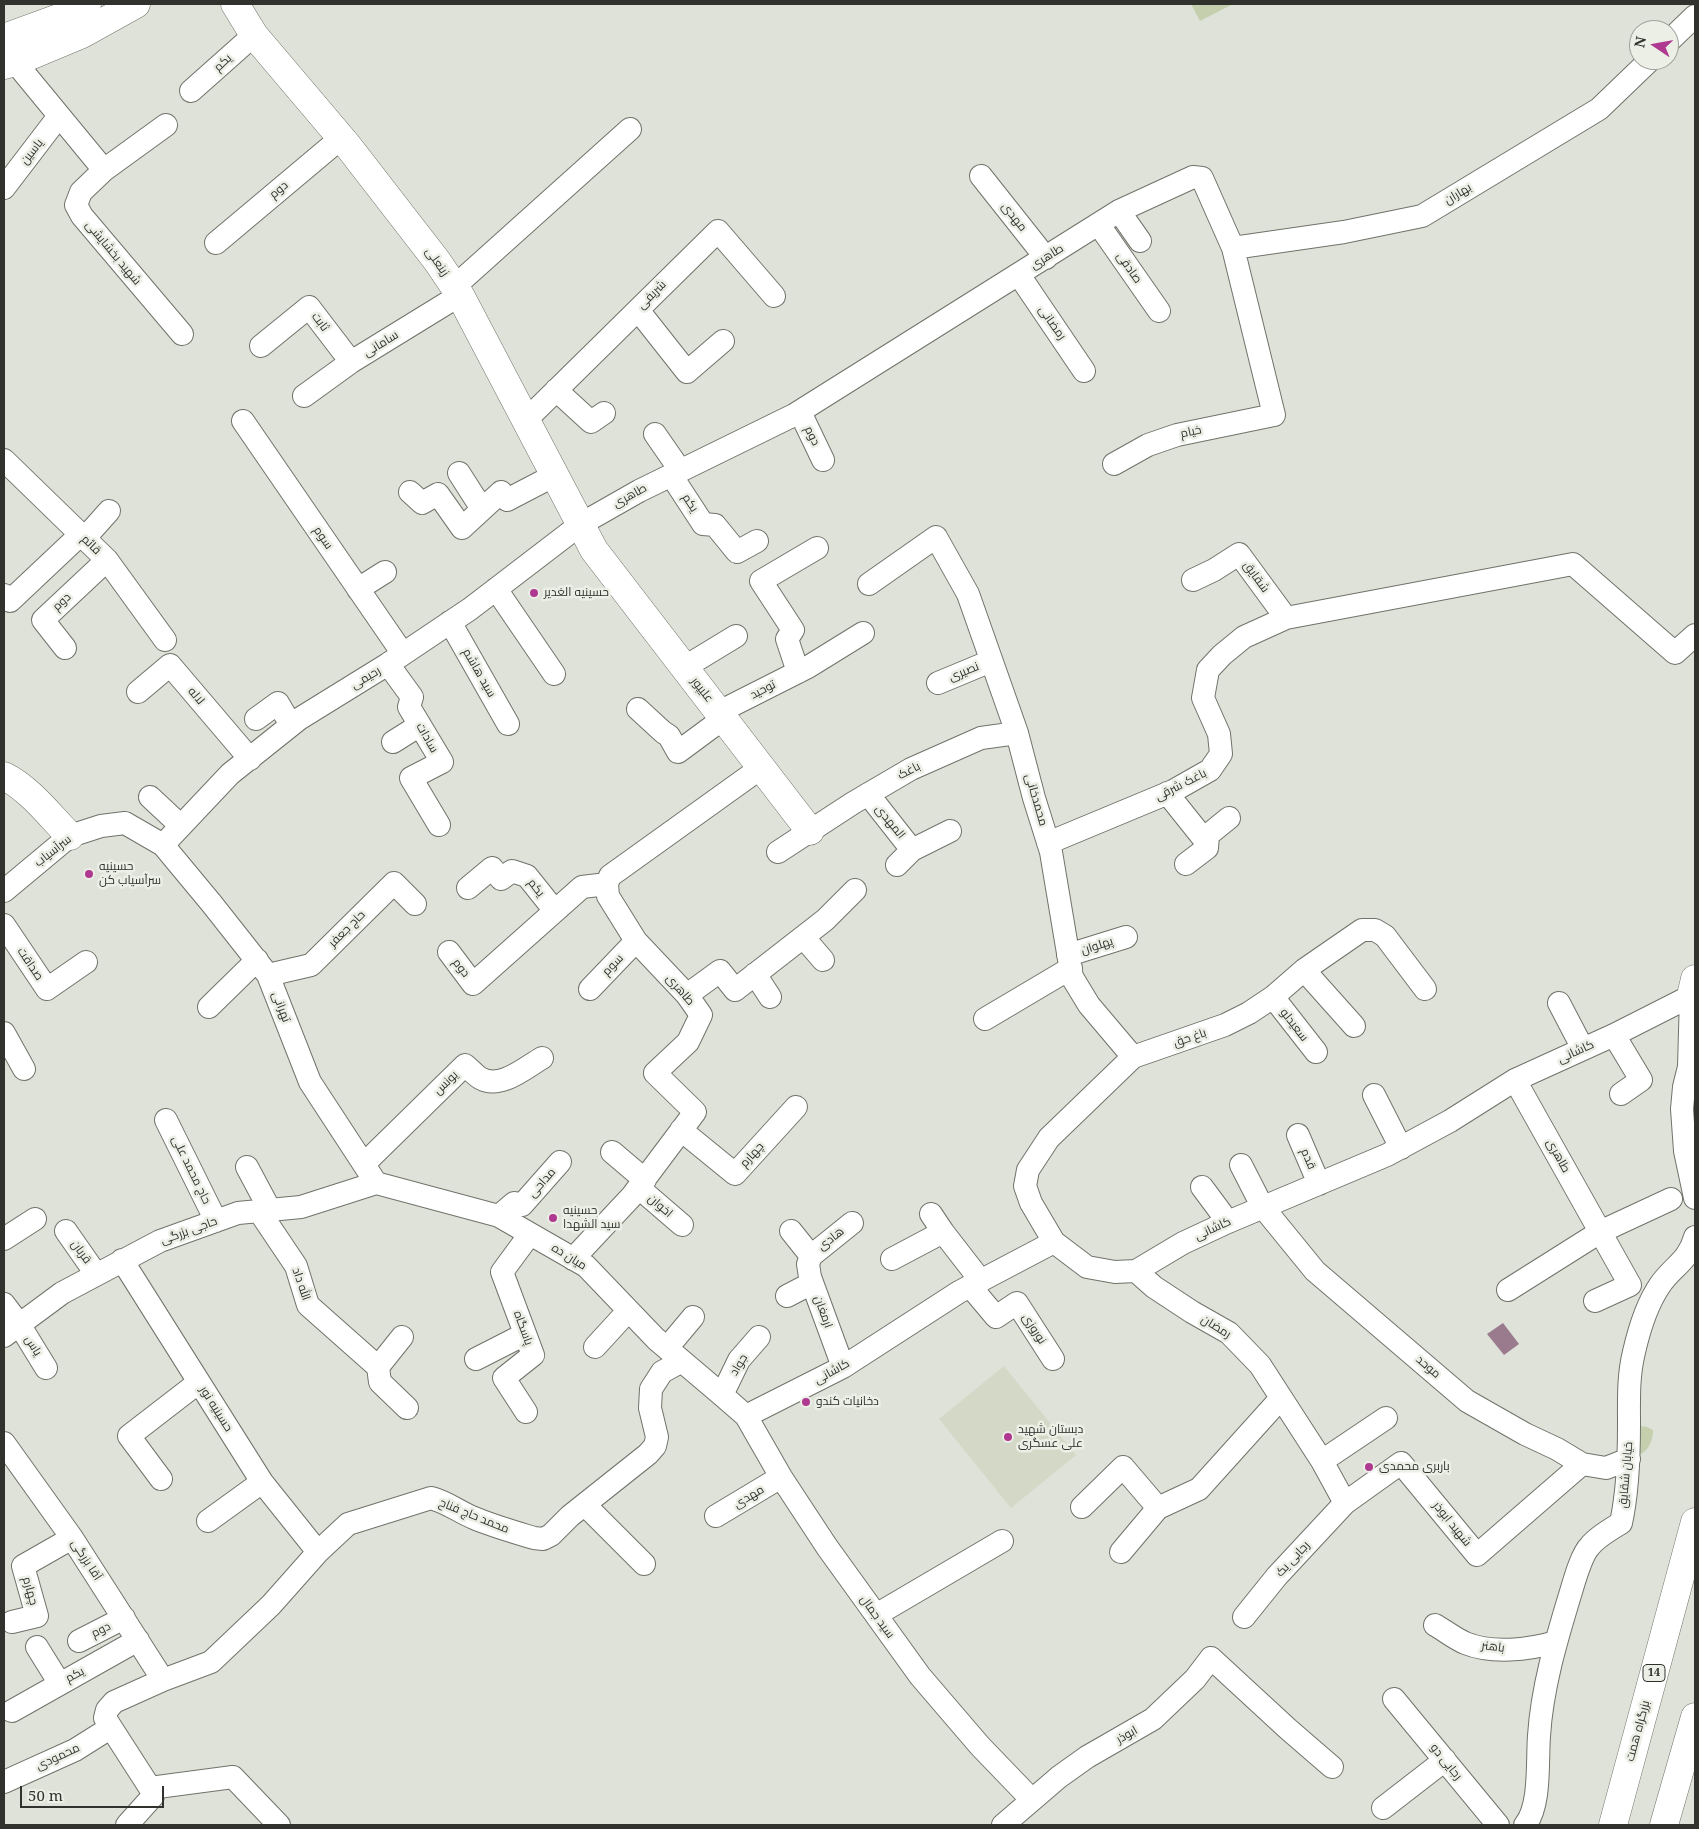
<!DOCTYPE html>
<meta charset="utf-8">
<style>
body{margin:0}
#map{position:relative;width:1699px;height:1829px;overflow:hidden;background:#dfe2d8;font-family:"Noto Serif",serif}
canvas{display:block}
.frame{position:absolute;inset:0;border:5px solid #31322e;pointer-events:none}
.north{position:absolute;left:1629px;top:20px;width:50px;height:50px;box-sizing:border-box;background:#ecefe5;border:1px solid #a1a39c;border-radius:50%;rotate:282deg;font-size:14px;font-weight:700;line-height:20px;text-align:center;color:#31322e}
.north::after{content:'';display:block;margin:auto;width:18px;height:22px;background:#af3990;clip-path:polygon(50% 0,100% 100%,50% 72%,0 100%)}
.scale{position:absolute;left:20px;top:1786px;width:144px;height:22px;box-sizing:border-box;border:2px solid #31322e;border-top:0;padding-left:6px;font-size:15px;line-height:18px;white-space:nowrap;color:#31322e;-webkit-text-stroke:4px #ecefe5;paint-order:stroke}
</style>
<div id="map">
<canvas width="1699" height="1829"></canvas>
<div class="frame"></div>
<div class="north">N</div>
<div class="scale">50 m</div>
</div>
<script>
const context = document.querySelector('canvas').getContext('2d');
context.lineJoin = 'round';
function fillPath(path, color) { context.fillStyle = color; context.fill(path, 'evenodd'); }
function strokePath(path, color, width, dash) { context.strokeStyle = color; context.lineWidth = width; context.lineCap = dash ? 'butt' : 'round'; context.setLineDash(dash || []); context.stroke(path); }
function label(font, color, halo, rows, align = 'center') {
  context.font = font + ' "Noto Serif",Cairo,serif'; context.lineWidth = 5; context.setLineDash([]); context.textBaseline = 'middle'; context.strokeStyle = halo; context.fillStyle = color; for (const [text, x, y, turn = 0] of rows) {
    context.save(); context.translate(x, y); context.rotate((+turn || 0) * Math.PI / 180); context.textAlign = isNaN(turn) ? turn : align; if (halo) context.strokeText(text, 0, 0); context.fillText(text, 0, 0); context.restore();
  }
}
const built = new Path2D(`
 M1004 1366 1076 1455 1011 1508 939 1419Z`);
const green = new Path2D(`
 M1191 4H1233L1200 21Z
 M1634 1425 1647 1427 1653 1430C1653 1441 1648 1452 1638 1455Z`);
const water = new Path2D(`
 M1503 1323 1519 1344 1504 1355 1487 1334Z`);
const minor = new Path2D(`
 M1669 41 1695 16
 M9 47 15 62 104 170
 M191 91 254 35
 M166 125 104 170 81 192 76 205 82 216 182 334
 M981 176 1046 258
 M4 188 59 116
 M1119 211 1140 241
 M1099 225 1159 311
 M216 243 341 138
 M1233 248 1344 232 1422 216 1599 109 1650 60
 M1019 275 1084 371
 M454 287 630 129
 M638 310 687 372 723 341
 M261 346 309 307 351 362
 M556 390 591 422 604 413
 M304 396 351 362 460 295
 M800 412 823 460
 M526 420 718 231 774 296
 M243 421 403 654
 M655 434 680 470
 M4 460 107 560 165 640
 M459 473 482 509
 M671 475 703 524 715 525 737 552 757 541
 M410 492 422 503 438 494 462 528 501 492 507 500 555 475
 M84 539 109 511
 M1193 580 1214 570 1239 554 1286 618
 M869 584 936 537 968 594 1017 733 1034 798 1051 852 1072 977 1089 1005 1133 1057
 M358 589 385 572
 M496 589 554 674
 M4 595 10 601 80 535
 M450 622 508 724
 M65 648 43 620 107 560
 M388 664 412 697 409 707 442 762 411 778 439 825
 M685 667 736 636
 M798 672 787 639 793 630 761 581 817 548
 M938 683 991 661
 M138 692 170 665 250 759
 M638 709 663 732 669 736 678 752 724 718
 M719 712 808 667 863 633
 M256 719 278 703 291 725
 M393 742 420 725
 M1167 793 1207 843
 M868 794 912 850
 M150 797 181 826
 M1048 843 1173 791 1210 770 1221 754 1219 734 1203 698 1208 670 1222 655 1244 637 1286 618 1573 564 1675 653 1695 635
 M163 845 230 774 299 719 388 664 470 609 581 524 639 491 794 415 1119 211 1193 177 1202 178 1233 248 1274 415 1177 435 1148 445 1114 464
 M778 852 853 803 911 769 981 738 1017 733
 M1186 864 1207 848 1208 835 1229 818
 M897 865 912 850 950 831
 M468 888 492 868 501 879 512 871 527 876 555 911
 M4 891 70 836 101 826 125 823 163 845 212 904 268 975 310 1082 376 1183
 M4 925 47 989 86 962
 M804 938 823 960
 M449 952 473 984 582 887 607 884
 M1068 955 1126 937
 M1304 970 1354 1026
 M755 974 770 997
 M268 975 311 965 394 883 415 904
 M590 989 636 941
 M687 995 720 971 735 990 825 920 855 890
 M1273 997 1316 1052
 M1559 1003 1583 1049
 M209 1007 257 960
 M985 1019 1071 968
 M4 1033 24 1069
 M1614 1035 1641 1080 1621 1094
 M1515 1080 1630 1285 1595 1301
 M1374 1095 1401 1148
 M166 1120 216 1221
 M681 1130 735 1174 796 1107
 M1298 1135 1319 1184
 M612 1152 645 1180
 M364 1164 465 1065C470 1069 475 1075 480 1078 500 1090 525 1068 542 1058
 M1241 1165 1262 1206 1315 1271 1467 1401 1525 1434 1557 1449 1582 1464 1606 1468 1629 1459
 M247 1167 270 1210
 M376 1183 499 1216 586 1266 656 1339 722 1395 746 1416 781 1477 827 1547 920 1676 980 1746 1032 1800
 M1202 1187 1228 1222
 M639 1188 682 1225
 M259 1211 296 1266 308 1305 378 1367
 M931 1214 943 1232 981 1281
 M499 1216 514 1203 522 1205 560 1162
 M66 1231 96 1274
 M791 1231 811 1256
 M4 1239 35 1219
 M1054 1242 1031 1203 1025 1186 1028 1170 1049 1138 1133 1057 1225 1025 1249 1013 1273 997 1304 970 1362 930H1375L1385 936 1425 989
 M811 1256 808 1264 810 1277 843 1367
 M811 1256 852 1223
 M573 1259 632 1196 695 1112 655 1073 688 1042 701 1015 687 995 636 941 608 896 607 884 610 876 762 767
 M892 1259 943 1232
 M122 1260 262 1482 318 1552
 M1136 1271 1154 1287 1192 1312 1229 1333 1260 1365 1322 1461 1345 1503
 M970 1286 996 1317 1017 1303 1053 1359
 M1508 1290 1600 1232 1671 1199
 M787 1296 812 1283
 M4 1304 19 1324 46 1368
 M4 1336 62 1293 160 1241 238 1213 301 1207 376 1183
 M595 1347 628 1311
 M667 1348 693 1317
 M476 1359 525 1334
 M378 1367 380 1382 407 1408
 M378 1367 402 1337
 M722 1395 739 1360 759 1337
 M526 1412 504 1378 533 1355 502 1272 530 1234
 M746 1416 843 1367 959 1292 1054 1242 1087 1267 1115 1272 1136 1271 1183 1243 1228 1222 1387 1155 1450 1121 1515 1080 1614 1035 1691 996 1689 1067 1684 1087 1682 1109 1685 1151 1695 1198
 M4 1443 72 1538 163 1680
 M1322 1461 1386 1418
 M161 1479 129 1436 199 1382
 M585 1505 644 1564
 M1082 1507 1123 1467 1158 1508
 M716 1516 781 1477
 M208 1521 262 1482
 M1121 1552 1158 1508 1199 1489 1281 1398
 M876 1615 1002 1541
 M1244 1617 1277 1576 1345 1503 1401 1463 1477 1555 1582 1464
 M12 1622 37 1616 23 1566 72 1538
 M1435 1625C1444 1630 1454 1638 1465 1643 1492 1654 1528 1650 1556 1642
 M79 1641 124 1618
 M37 1647 60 1684
 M1394 1699 1498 1825
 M12 1711 138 1640
 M4 1782 75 1750 110 1728
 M150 1788 233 1777 279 1825
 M1383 1808 1445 1760
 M127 1825 153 1796 150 1788 105 1718 107 1710 114 1702 163 1680 211 1662 271 1605 318 1552 348 1524 431 1498C447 1502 459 1512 474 1518 493 1526 514 1532 534 1538L543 1539 551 1535 570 1516 648 1454 655 1446 657 1437 650 1408 651 1389 662 1372 682 1361
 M1003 1825 1059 1777 1087 1757 1153 1719 1195 1679 1211 1658 1288 1729 1332 1767
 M1525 1825C1541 1806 1537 1761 1539 1736 1542 1688 1556 1641 1570 1595 1574 1582 1581 1555 1590 1546 1597 1537 1611 1529 1621 1523 1628 1491 1629 1458 1629 1425 1629 1400 1628 1376 1634 1352 1639 1330 1647 1304 1660 1285 1673 1266 1688 1262 1695 1237`);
const tertiary = new Path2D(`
 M235 4 254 35 348 146 437 261 460 295 594 550 810 831
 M4 38 70 14 87 4
 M4 65 15 62 82 34 136 4
 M4 776C30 789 50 816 70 836`);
const secondary = new Path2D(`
 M1695 979 1691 996 1695 1020`);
const trunk = new Path2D(`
 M1613 1825 1695 1522
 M1664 1825 1695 1717`);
const markers = [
 [534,593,5,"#af3990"],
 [89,874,5,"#af3990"],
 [553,1218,5,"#af3990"],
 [806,1402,5,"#af3990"],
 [1008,1437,5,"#af3990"],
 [1369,1467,5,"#af3990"]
];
const shields = [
 [1654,1673,22]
];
const shieldNames = [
 ["14",1654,1673]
];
const streetNames = [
 ["یکم",223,63,-42],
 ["یاسین",32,152,-52],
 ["دوم",279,190,-40],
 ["بهاران",1458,194,-31],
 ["مهدی",1014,217,52],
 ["شهید بخشایشی",113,253,50],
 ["طاهری",1047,257,-32],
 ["زینعلی",437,262,55],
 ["صادقی",1129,268,55],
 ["شریفی",652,295,-45],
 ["ثابت",320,322,53],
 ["رمضانی",1052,323,55],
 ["سامانی",381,344,-32],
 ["خیام",1191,432,-12],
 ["دوم",812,436,64],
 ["طاهری",630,496,-29],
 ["یکم",690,503,57],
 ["سوم",323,538,56],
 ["قائم",91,545,44],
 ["شقایق",1256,577,54],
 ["دوم",62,602,-43],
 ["نصیری",964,672,-22],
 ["سید هاشم",479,673,60],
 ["رحیمی",366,678,-31],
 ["علیپور",702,690,52],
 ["توحید",763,690,-27],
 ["لاله",196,696,50],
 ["سادات",427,738,60],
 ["باغک",909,771,-28],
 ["باغک شرقی",1181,785,-27],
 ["محمدخانی",1036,800,74],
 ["المهدی",890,822,51],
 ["سرآسیاب",53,851,-38],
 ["یکم",536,888,52],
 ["حاج جعفر",347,929,-45],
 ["پهلوان",1097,946,-18],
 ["صداقت",30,964,56],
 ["سوم",613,965,-46],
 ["دوم",461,968,53],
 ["طاهری",680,990,49],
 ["تهرانی",281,1007,69],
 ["سعیدلو",1294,1025,52],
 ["باغ حق",1190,1038,-19],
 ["کاشانی",1576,1052,-25],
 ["یونس",446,1083,-44],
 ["چهارم",752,1155,-48],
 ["طاهری",1558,1156,61],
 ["قدم",1308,1159,67],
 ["حاج محمد علی",191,1170,64],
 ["مداحی",542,1183,-49],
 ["اخوان",660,1206,41],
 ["کاشانی",1213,1229,-25],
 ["حاجی بزرگی",189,1231,-20],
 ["هادی",831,1239,-38],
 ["قربان",81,1252,54],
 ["میان ده",569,1257,32],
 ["الله داد",301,1284,71],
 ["ارمغان",823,1312,70],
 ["رمضان",1216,1327,32],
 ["پاسگاه",523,1328,70],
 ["نوروزی",1034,1329,57],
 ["یاس",33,1346,58],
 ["جواد",739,1365,-58],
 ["موحد",1428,1367,41],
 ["کاشانی",832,1372,-29],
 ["حسینیه نور",216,1409,58],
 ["خیابان شقایق",1626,1475,-85],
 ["مهدی",749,1497,-31],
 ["محمد حاج فناح",474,1516,22],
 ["شهید ابوذر",1452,1524,51],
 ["رجایی یک",1293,1559,-47],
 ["آقا بزرگی",86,1560,57],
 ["چهارم",30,1591,74],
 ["سید جمال",877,1617,54],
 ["دوم",101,1630,-27],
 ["باهنر",1493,1647,7],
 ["یکم",75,1675,-29],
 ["بزرگراه همت",1638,1731,-75],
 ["ابوذر",1127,1735,-30],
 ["محمودی",58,1757,-25],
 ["رجایی دو",1446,1762,51]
];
const poiNames = [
 ["حسینیه الغدیر",544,593],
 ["حسینیه",99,867],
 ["سرآسیاب کن",99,881],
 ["حسینیه",563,1211],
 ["سید الشهدا",563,1225],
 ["دخانیات کندو",816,1402],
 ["دبستان شهید",1018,1430],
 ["علی عسگری",1018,1444],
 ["باربری محمدی",1379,1467]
];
fillPath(built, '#d3d8c7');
fillPath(green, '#c5cfae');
fillPath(water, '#9a7b8e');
strokePath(minor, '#70736a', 24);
strokePath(tertiary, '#70736a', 29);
strokePath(secondary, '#70736a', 29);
strokePath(trunk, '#70736a', 29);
strokePath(minor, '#fff', 22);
strokePath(tertiary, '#fff', 28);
strokePath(secondary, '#fff', 28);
strokePath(trunk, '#fff', 28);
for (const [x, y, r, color] of markers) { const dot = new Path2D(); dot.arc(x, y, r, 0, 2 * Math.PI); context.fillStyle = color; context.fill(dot); strokePath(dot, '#ecefe5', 2); }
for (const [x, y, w] of shields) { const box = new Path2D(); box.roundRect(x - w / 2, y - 8.5, w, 17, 4); context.fillStyle = '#ecefe5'; context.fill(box); strokePath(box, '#31322e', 1); }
label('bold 11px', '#31322e', null, shieldNames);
label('12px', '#31322e', '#ecefe5', streetNames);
label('12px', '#31322e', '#ecefe5', poiNames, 'left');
</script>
